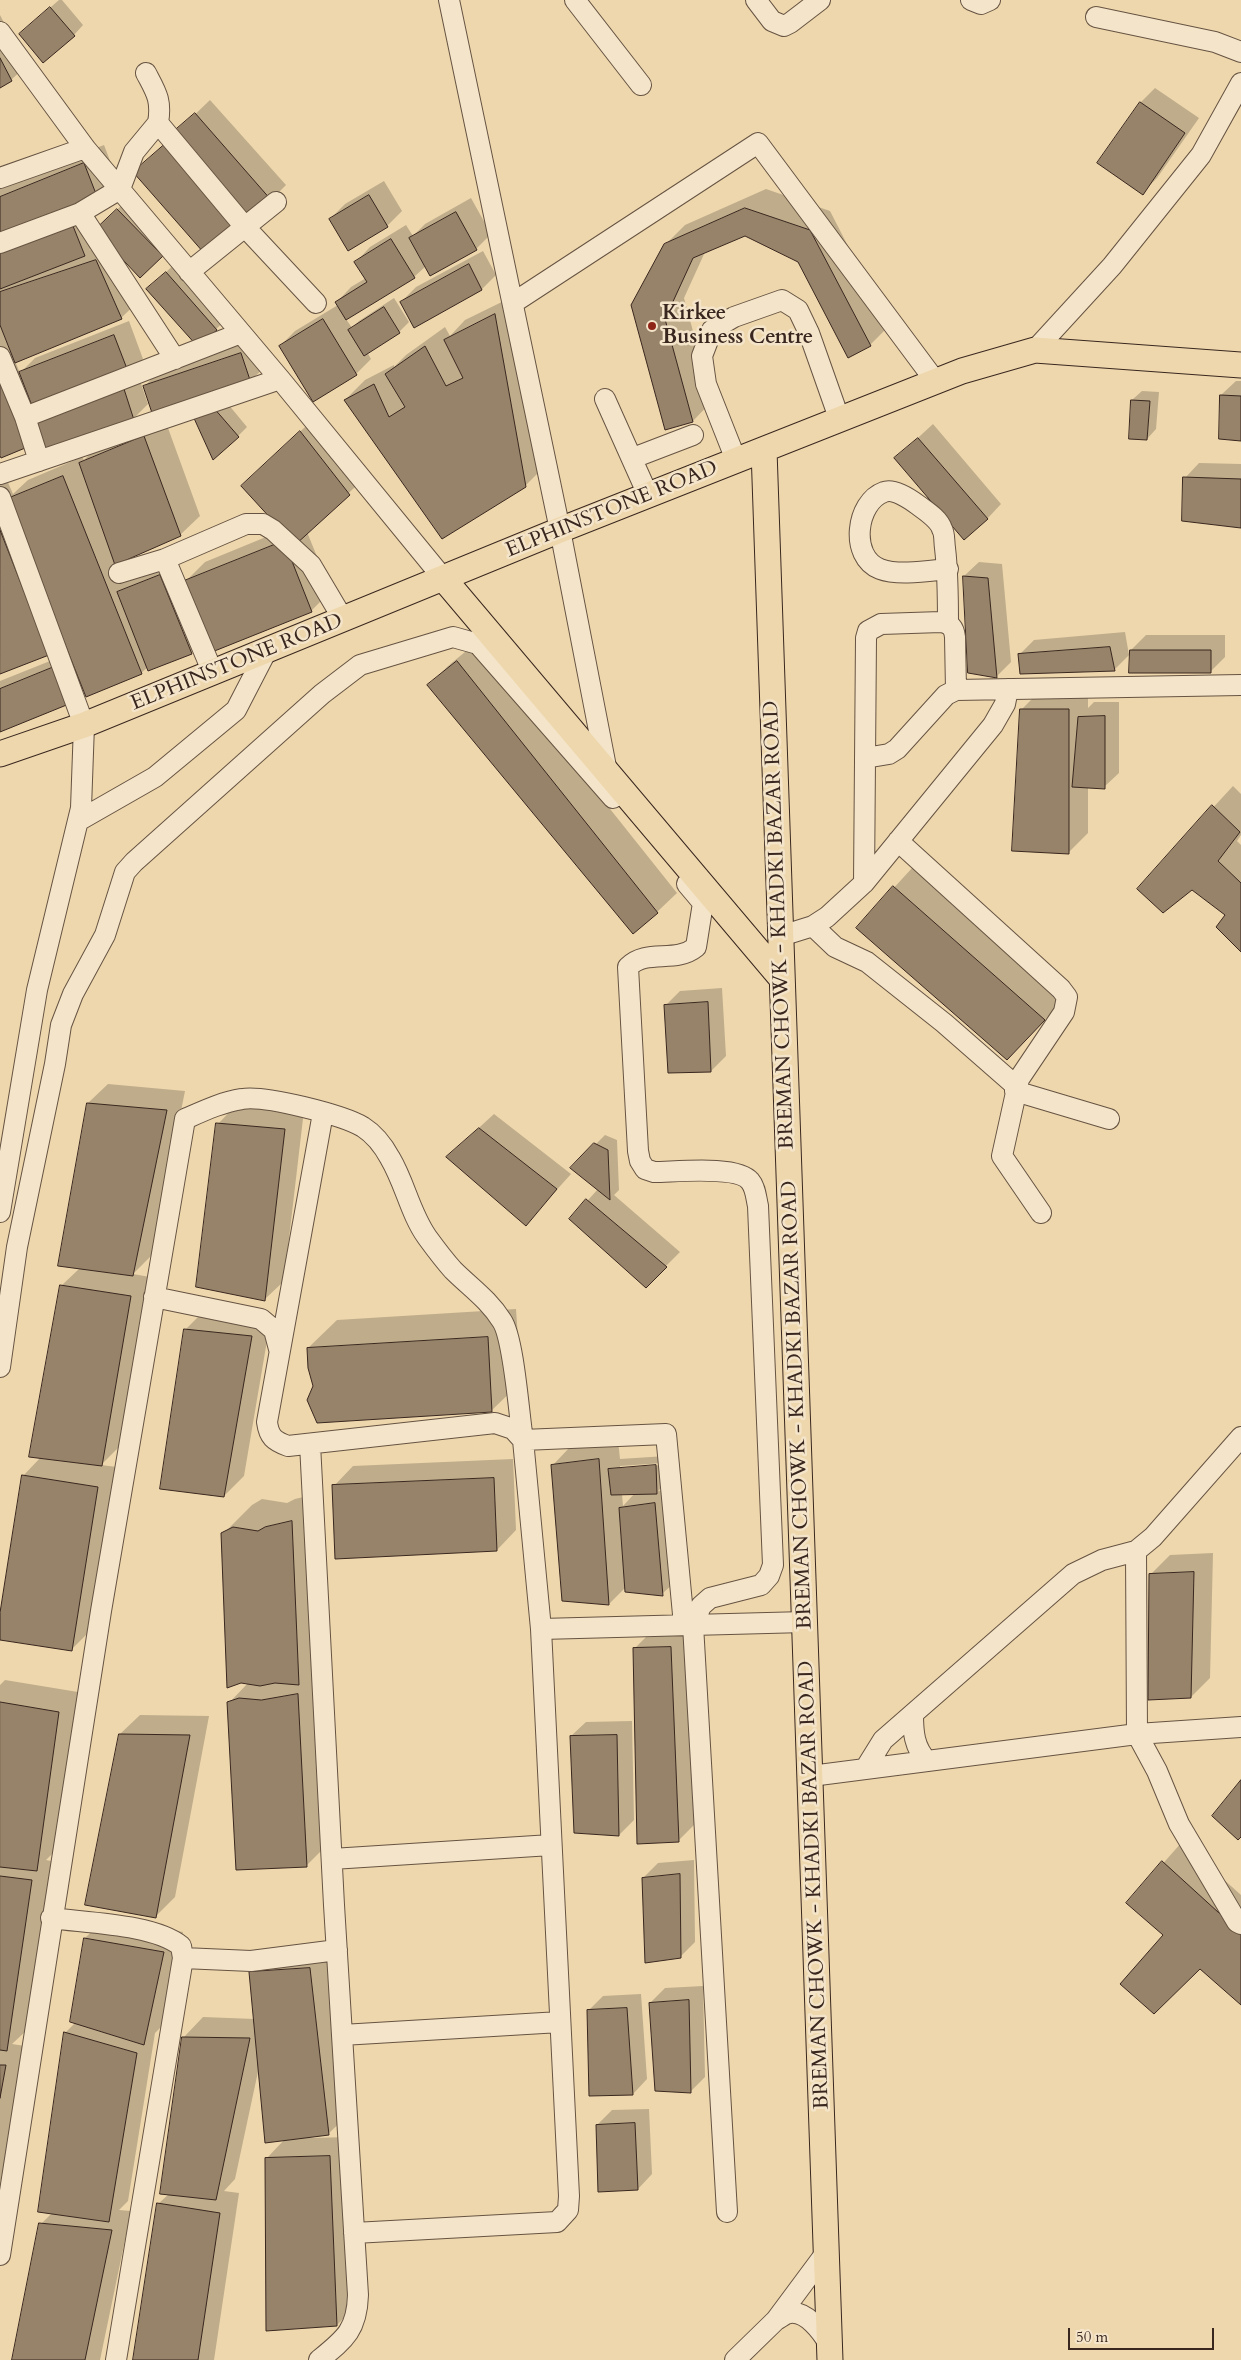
<!DOCTYPE html>
<style>
body{margin:0}
#map{position:relative;width:1241px;height:2360px;overflow:hidden;background:#eed7ad;font-family:Cardo,serif}
canvas{display:block}
.scale{position:absolute;left:1068px;top:2328px;width:146px;height:22px;box-sizing:border-box;border:2px solid #39271f;border-top:0;padding-left:6px;font-size:15px;line-height:18px;white-space:nowrap;color:#39271f;-webkit-text-stroke:4px #f4e5ca;paint-order:stroke}
</style>
<div id="map">
<canvas width="1241" height="2360"></canvas>
<div class="scale">50 m</div>
</div>
<script>
const context = document.querySelector('canvas').getContext('2d');
context.lineJoin = 'round';
function fillPath(path, color) { context.fillStyle = color; context.fill(path, 'evenodd'); }
function strokePath(path, color, width, dash) { context.strokeStyle = color; context.lineWidth = width; context.lineCap = dash ? 'butt' : 'round'; context.setLineDash(dash || []); context.stroke(path); }
function label(font, color, halo, rows, align = 'center') {
  context.font = font + ' Cardo,serif'; context.lineWidth = 5; context.setLineDash([]); context.textBaseline = 'middle'; context.strokeStyle = halo; context.fillStyle = color; for (const [text, x, y, turn = 0] of rows) {
    context.save(); context.translate(x, y); context.rotate((+turn || 0) * Math.PI / 180); context.textAlign = isNaN(turn) ? turn : align; if (halo) context.strokeText(text, 0, 0); context.fillText(text, 0, 0); context.restore();
  }
}
const shadow = new Path2D(`
 M59 0H62L83 25 74 35 30 25Z
 M0 15 26 66 11 80 0 86Z
 M1155 88 1199 118 1157 178 1142 193 1141 102Z
 M210 100 286 185 271 200 135 172Z
 M104 145 117 179 98 198 0 237V186Z
 M384 181 402 211 387 226 330 219 345 204Z
 M766 189 830 211 889 326 870 345 799 261 745 235 705 252 684 298 712 401 693 421 666 428 633 306 665 245 685 225Z
 M133 195 176 241 162 256 124 259 141 299 121 318 15 361 20 373 35 358 129 321 143 359 129 373 138 375 148 404 133 419 36 438 0 453V242L86 207 99 240 89 250 109 243 111 215Z
 M471 198 491 234 476 249 426 266 414 277 346 319 352 328 359 321 394 298 409 322 399 332 367 352 371 359 356 374 314 400 280 346 295 331 338 305 337 302 351 287 366 278 356 262 370 247 406 225 413 236 425 224Z
 M483 251 496 275 482 289 414 326 401 302 416 287Z
 M181 258 231 315 198 346 148 289Z
 M514 296 545 466 525 486 345 400 365 380 394 365V367L406 355 445 327 450 336 465 320Z
 M256 339 265 367 250 381 145 386 159 371Z
 M1236 381H1241V440L1221 395Z
 M1142 391 1159 392 1156 429 1147 439 1132 400Z
 M223 398 247 427 238 436 195 416Z
 M320 413 369 474 307 532 331 591 312 610 213 650 207 636 191 653 148 667 141 673 84 688 68 703 0 731V681L70 653 64 638 0 673V480L6 478 13 494 28 480 82 457 84 460 100 444 164 417 200 516 180 535 124 560 131 580 175 561 184 583 205 562 283 530 242 486Z
 M933 424 1001 504 987 519 896 458Z
 M1199 463 1241 464V527L1185 478Z
 M979 562 1002 564 1011 662 996 677 964 576Z
 M1125 632 1129 655 1114 670 1019 655 1034 640Z
 M1146 635H1225V657L1210 672 1131 650Z
 M477 642 677 893 657 912 429 685 448 666Z
 M1041 690H1088V708L1094 702H1119V773L1104 787 1088 786V833L1068 853 1021 710Z
 M1233 786 1241 794V835L1237 841 1241 845V951L1227 915 1192 888 1138 889Z
 M913 867 1063 1000 1027 1039 857 928Z
 M722 988 726 1056 711 1071 666 1005 680 991Z
 M108 1084 185 1091 152 1255 133 1274 150 1277 121 1445 101 1465 117 1467 91 1630 72 1649 0 1639V1621L23 1476 41 1457 61 1286 80 1268 88 1103Z
 M237 1104 304 1110 284 1281 264 1300 218 1124Z
 M494 1114 571 1174 526 1224 447 1157Z
 M605 1135 617 1140 619 1190 614 1195 680 1252 646 1286 571 1219 598 1189 572 1168Z
 M516 1309 521 1382 492 1410 314 1386 308 1348 337 1320Z
 M205 1310 271 1317 244 1476 224 1496 185 1330Z
 M618 1440 620 1459 666 1456V1483L658 1491 669 1489 677 1580 662 1594 626 1587 609 1604 564 1600 552 1466 571 1446ZM663 1463V1465L620 1469V1466ZM635 1493 623 1506 622 1494Z
 M513 1459 516 1530 497 1550 334 1486 353 1466Z
 M320 1493 335 1837 307 1865 229 1703 248 1683 223 1534 252 1505 262 1499 287 1503 295 1499Z
 M1213 1553 1210 1678 1191 1697 1150 1575 1170 1555Z
 M690 1628 698 1821 678 1841 634 1649 654 1629Z
 M5 1680 78 1692 56 1850 46 1860 51 1861 27 2030 12 2044 25 2046 0 2185V1685Z
 M140 1715 209 1716 175 1897 155 1917 120 1734Z
 M632 1721 634 1820 619 1835 571 1736 586 1722Z
 M1182 1842 1241 1895V2004L1128 1903Z
 M694 1860 695 1942 680 1957 643 1878 658 1863Z
 M105 1919 183 1932 164 2024 155 2033 128 2201 119 2210 131 2211 100 2360H13L41 2224 52 2213 40 2211 66 2032 76 2022 85 1938Z
 M329 1949 348 2115 328 2134 310 2136V2138L350 2137 356 2306 337 2325 266 2159 285 2139 259 2067 235 2179 224 2191 239 2193 214 2360H134L158 2204 169 2194 184 2037 203 2017 255 2019 251 1972 270 1953Z
 M703 1986 705 2077 690 2092 650 2003 665 1988Z
 M641 1994 647 2079 633 2094 588 2011 603 1996Z
 M649 2109 652 2174 638 2189 597 2125 612 2110Z`);
const building = new Path2D(`
 M50 7 75 36 43 63 19 34Z
 M0 58 12 81 0 88Z
 M1140 102 1185 133 1143 195 1097 163Z
 M195 113 272 201 250 220 173 132Z
 M164 145 235 227 204 253 133 172Z
 M84 163 98 199 0 239V197Z
 M369 195 388 227 348 251 329 219Z
 M745 208 810 230 871 346 848 358 798 262 745 236 693 258 665 319 693 422 665 430 631 305 664 244Z
 M117 209 163 256 140 278 95 230Z
 M456 212 477 250 430 276 409 238Z
 M71 221 85 256 0 289V249Z
 M391 239 415 278 346 320 335 302 367 282 354 262Z
 M96 260 122 319 15 363 0 325V292Z
 M469 264 482 290 414 328 400 302Z
 M166 272 217 330 198 347 146 289Z
 M384 307 400 333 364 356 348 330Z
 M495 314 526 487 442 539 344 400 374 384 389 417 405 407 385 374 425 346 446 386 463 378 444 340Z
 M323 319 357 375 313 402 279 346Z
 M114 335 129 374 34 411 19 372Z
 M241 353 251 383 153 416 143 386Z
 M0 374 30 446 1 458 0 456Z
 M124 389 134 420 40 452 29 421Z
 M1220 395 1241 396V441L1219 439Z
 M1131 400 1150 401 1147 440 1129 439Z
 M213 407 239 437 213 460 193 416Z
 M300 431 350 495 295 545 241 486Z
 M144 436 181 536 115 565 79 463Z
 M918 438 988 519 964 540 894 458Z
 M63 476 142 674 86 697 7 499Z
 M1183 477 1241 479V528L1182 521Z
 M0 530 49 655 0 674Z
 M284 541 312 612 212 652 184 581Z
 M160 575 192 654 148 671 117 592Z
 M963 576 988 578 997 678 968 673Z
 M1110 647 1115 671 1020 674 1018 654Z
 M1130 650H1211V673H1129Z
 M457 661 658 913 633 934 427 685Z
 M54 667 69 704 0 732V689Z
 M1020 709H1069V854L1012 851Z
 M1105 716V789L1072 787 1078 717Z
 M1212 805 1240 832 1218 861 1241 883V952L1216 927 1225 915 1192 890 1163 913 1137 889Z
 M893 886 1045 1020 1007 1060 856 928Z
 M708 1002 711 1072 668 1073 664 1005Z
 M87 1103 167 1110 133 1276 58 1266Z
 M216 1123 285 1129 265 1301 196 1287Z
 M479 1128 557 1189 526 1226 446 1157Z
 M594 1143 608 1150 610 1200 570 1168Z
 M586 1199 667 1267 646 1288 569 1219Z
 M60 1285 131 1296 102 1466 29 1457Z
 M184 1329 252 1336 224 1497 160 1489Z
 M488 1337 492 1412 317 1423 307 1400 313 1386 308 1368 307 1348Z
 M599 1459 609 1605 562 1601 551 1465Z
 M656 1465 657 1494 611 1495 608 1469Z
 M22 1475 98 1487 72 1651 0 1640V1613Z
 M494 1478 497 1551 335 1559 332 1485Z
 M655 1503 663 1596 625 1592 619 1508Z
 M292 1521 299 1685 275 1683 260 1686 241 1683 227 1688 221 1533 233 1527 258 1531 265 1527Z
 M1194 1572 1191 1698 1148 1700 1149 1574Z
 M671 1647 679 1842 637 1844 633 1648Z
 M298 1694 307 1867 236 1870 227 1702 239 1698 261 1700Z
 M0 1702 59 1712 37 1871 0 1867Z
 M119 1734 190 1735 156 1918 85 1905Z
 M617 1735 619 1836 574 1833 570 1736Z
 M1241 1780V1837L1238 1840 1212 1816Z
 M1162 1861 1241 1933V2005L1200 1969 1154 2014 1120 1984 1163 1935 1126 1903Z
 M680 1874 681 1958 645 1963 642 1878Z
 M0 1876 32 1880 7 2051 0 2050Z
 M84 1938 164 1952 144 2045 70 2022Z
 M310 1968 329 2135 265 2143 249 1972Z
 M689 2000 691 2093 655 2091 649 2003Z
 M627 2008 633 2095 589 2096 587 2010Z
 M64 2032 137 2053 109 2222 38 2212Z
 M182 2037 250 2038 216 2200 160 2194Z
 M0 2065H6L0 2098Z
 M635 2123 638 2190 598 2192 596 2125Z
 M330 2156 337 2326 266 2331 265 2158Z
 M157 2203 220 2213 198 2360H133Z
 M39 2223 112 2230 85 2360H12Z`);
const minor = new Path2D(`
 M449 0 560 530 607 772
 M575 0 641 85
 M756 0 772 21 784 26 790 23 820 0
 M971 0 981 4 990 0
 M1096 17 1215 42 1241 52
 M0 32 85 148 280 379 443 578
 M146 73C156 92 162 100 158 123L245 227 316 303
 M0 178 85 148
 M80 213 175 359
 M0 243 80 213 120 189 134 152 158 123
 M189 272 276 202
 M513 303 758 143 936 382
 M1035 350 1112 266 1201 155 1241 83
 M0 357 25 417 241 333
 M605 399 648 495
 M25 417 39 461
 M633 458 693 435
 M736 460 706 384 702 356 712 330 734 317 782 300 798 310 809 333 839 418
 M0 474 280 379
 M0 497 84 725 81 808 37 990 0 1212
 M165 559 246 524H263L273 530 311 565 343 619
 M948 569C928 571 898 576 880 569 849 557 856 502 884 492 894 488 910 499 918 505 926 511 939 519 942 529 945 534 944 542 945 548 948 573 948 598 948 624
 M119 573 165 559 213 673
 M865 758 889 754 897 749 946 695 956 690 1241 685
 M78 821 155 777 236 710 267 650
 M898 841 1061 989 1067 997 1064 1012 1019 1079 1002 1156 1041 1213
 M864 883 866 638 868 631 881 624 941 622C951 624 954 628 955 637L956 690
 M687 884 703 903 696 947C675 964 647 948 628 967L638 1151 640 1161 645 1169 654 1172C675 1172 737 1165 750 1181 756 1188 756 1198 758 1206L773 1565 769 1576 761 1585 710 1598 701 1606 693 1625 727 2212
 M813 926 835 947 867 962 944 1023 1016 1086
 M781 936 813 926 827 917 864 883 993 725 1005 704 1008 689
 M1015 1091 1109 1119
 M323 1113 267 1422C269 1437 274 1441 288 1446L495 1423 513 1429 523 1440 541 1629 569 2196 568 2210 557 2222 354 2233
 M154 1297 261 1319 274 1330 279 1349
 M0 1367 17 1247 55 1064 61 1025 73 994 105 935 125 872 134 862 322 694 360 665 453 637 478 644 613 798
 M310 1444 334 1905 358 2295C357 2330 345 2339 319 2360
 M1136 1551 1137 1734 1157 1771 1179 1824 1237 1922 1241 1924
 M541 1629 805 1622
 M913 1714C913 1732 914 1747 927 1761
 M865 1769 883 1740 1073 1574 1102 1560 1136 1551 1153 1537 1241 1437
 M811 1776 1137 1734 1241 1727
 M332 1859 551 1845
 M51 1918C87 1923 154 1924 181 1946L183 1958 116 2360
 M183 1958 251 1961 337 1950
 M342 2035 560 2022
 M0 2255 101 1611 185 1119C203 1111 222 1102 242 1099 265 1095 343 1115 363 1127 374 1134 384 1147 390 1158 405 1183 410 1213 427 1237 435 1248 444 1260 453 1270 470 1287 489 1300 502 1321 514 1339 519 1416 523 1440L666 1434 684 1625
 M776 2320C780 2318 786 2313 790 2313 807 2311 822 2332 829 2344
 M735 2360 776 2320 828 2250`);
const major = new Path2D(`
 M764 450 830 2360
 M443 578 782 979
 M0 754 84 725 560 530 962 371 1035 350 1241 365`);
const markers = [
 [652,326,5,"#8f2418"]
];
const poiNames = [
 ["Kirkee",662,314],
 ["Business Centre",662,338]
];
const streetNames = [
 ["ELPHINSTONE ROAD",612,510,-22],
 ["ELPHINSTONE ROAD",237,663,-22],
 ["BREMAN CHOWK - KHADKI BAZAR ROAD",780,925,-92],
 ["BREMAN CHOWK - KHADKI BAZAR ROAD",798,1405,-92],
 ["BREMAN CHOWK - KHADKI BAZAR ROAD",815,1885,-92]
];
fillPath(shadow, '#0003');
fillPath(building, '#978369');
strokePath(building, '#39271f', 1);
strokePath(minor, '#665342', 22);
strokePath(major, '#39271f', 27);
strokePath(minor, '#f4e5ca', 20);
strokePath(major, '#eed7ad', 25);
for (const [x, y, r, color] of markers) { const dot = new Path2D(); dot.arc(x, y, r, 0, 2 * Math.PI); context.fillStyle = color; context.fill(dot); strokePath(dot, '#f4e5ca', 2); }
label('bold 21px', '#39271f', '#f4e5ca', poiNames, 'left');
label('21px', '#39271f', '#f4e5ca', streetNames);
</script>
